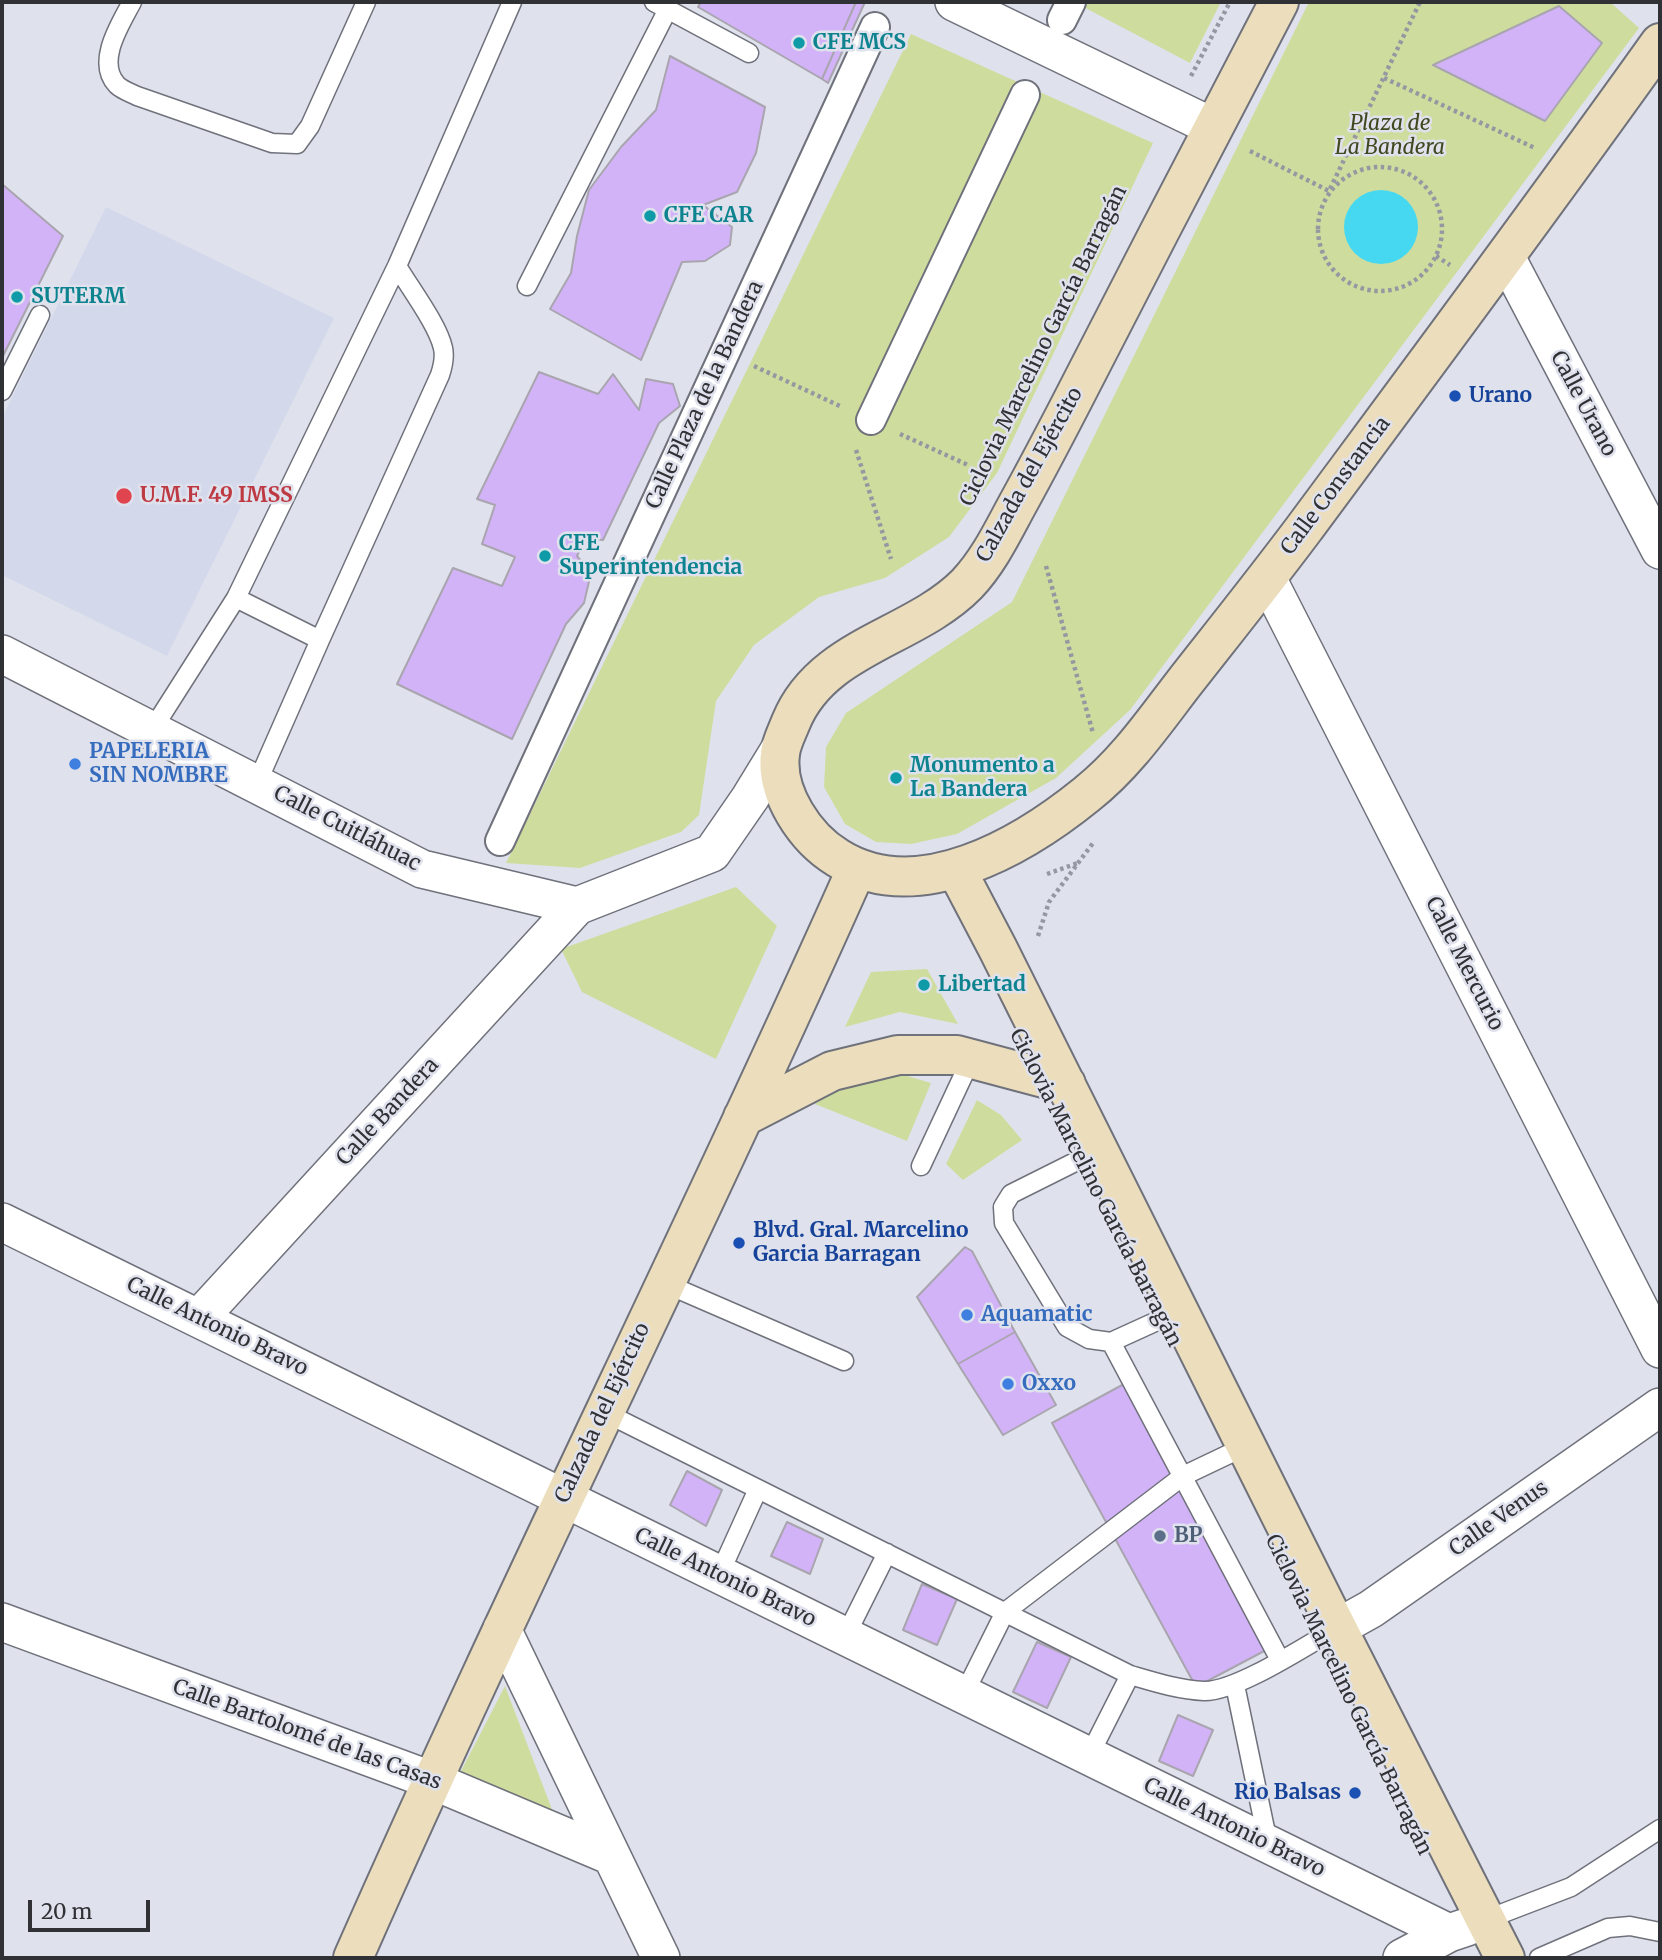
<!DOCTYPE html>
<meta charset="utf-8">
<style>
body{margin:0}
#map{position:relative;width:1662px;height:1960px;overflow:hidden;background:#dfe2ed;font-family:Merriweather,serif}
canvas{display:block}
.frame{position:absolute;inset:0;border:4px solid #303135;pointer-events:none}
.scale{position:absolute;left:28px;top:1900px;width:122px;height:32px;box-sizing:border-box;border:4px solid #303135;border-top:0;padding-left:9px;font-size:21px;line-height:24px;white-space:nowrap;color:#303135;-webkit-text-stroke:5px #dfe2ed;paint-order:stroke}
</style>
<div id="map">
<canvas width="1662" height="1960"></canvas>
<div class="frame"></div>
<div class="scale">20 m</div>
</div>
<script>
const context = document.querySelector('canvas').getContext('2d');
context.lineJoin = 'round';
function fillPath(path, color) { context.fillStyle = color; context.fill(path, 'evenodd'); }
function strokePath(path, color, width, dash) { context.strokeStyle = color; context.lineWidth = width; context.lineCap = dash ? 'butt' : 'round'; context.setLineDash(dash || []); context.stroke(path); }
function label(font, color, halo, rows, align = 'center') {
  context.font = font + ' Merriweather,serif'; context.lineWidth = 5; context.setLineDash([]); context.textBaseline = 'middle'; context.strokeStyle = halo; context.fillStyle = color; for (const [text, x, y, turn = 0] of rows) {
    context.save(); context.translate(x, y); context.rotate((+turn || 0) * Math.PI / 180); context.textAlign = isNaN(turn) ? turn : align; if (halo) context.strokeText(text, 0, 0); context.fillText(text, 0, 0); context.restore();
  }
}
const built = new Path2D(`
 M106 207 334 318 167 656 2 575V418Z`);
const green = new Path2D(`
 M1074 2H1221L1190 63Z
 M1309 2H1610L1639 28 1130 710 1056 778 957 834 911 844 876 842 845 824 824 787 826 747 846 713 1012 602Z
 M911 34 1153 143 997 473 949 537 885 578 819 597 754 645 716 701 699 815 681 832 580 868 506 863Z
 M736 887 777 926 716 1059 582 992 561 949Z
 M927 969 958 1024 900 1012 845 1027 871 972Z
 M904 1075 931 1083 907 1141 815 1104C845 1083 868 1077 904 1075Z
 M977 1100 1001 1115 1022 1140 963 1180 946 1164Z
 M505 1686 556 1820 458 1777Z`);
const water = new Path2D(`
 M1344 227a37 37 0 1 1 74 0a37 37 0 1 1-74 0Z`);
const building = new Path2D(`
 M701 2H856L822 79 698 7Z
 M856 2H865L828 83 822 79Z
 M1559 6 1602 43 1545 121 1433 65Z
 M670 56 765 107 756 153 737 192 703 205 732 227 730 245 705 261 682 262 641 360 550 309 571 273 577 236 589 190 621 147 656 110Z
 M2 184 63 236 2 358Z
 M539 372 598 394 613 374 639 410 646 379 673 384 680 406 659 423 603 540 585 538 577 556 591 573 584 603 566 624 512 739 397 684 453 568 502 586 515 557 482 544 495 505 477 499Z
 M965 1247 972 1251 1015 1332 958 1364 917 1297Z
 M1015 1332 1056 1405 1003 1435 958 1364Z
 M1124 1384 1268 1649 1196 1687 1052 1423Z
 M687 1471 722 1490 706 1526 670 1505Z
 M787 1522 823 1539 810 1574 771 1556Z
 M922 1584 957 1599 937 1645 903 1630Z
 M1037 1642 1071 1657 1047 1708 1013 1692Z
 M1178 1715 1213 1730 1193 1776 1159 1761Z`);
const path = new Path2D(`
 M1191 76 1230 2
 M1384 78 1535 148
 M1250 151 1329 191 1420 2
 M1318 229a62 62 0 1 1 124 0a62 62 0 1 1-124 0Z
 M1436 256 1450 265
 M754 366 842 407
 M900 434 968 465
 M856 450 891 559
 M1046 566 1093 733
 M1047 874 1078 863
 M1038 936 1049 902 1093 843`);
const service = new Path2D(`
 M132 2C121 23 95 62 117 85 122 90 131 93 137 96L272 143 297 144 310 126 366 2
 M654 2 749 53
 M527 286 668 9
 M2 391 40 315
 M236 598 320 640 440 375C443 366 445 357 443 348 438 325 410 288 397 266
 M152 730 236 598 397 266 512 2
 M257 783 320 640
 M1099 1150 1011 1194 1003 1207 1004 1223 1067 1327 1089 1339 1111 1342 1179 1311
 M921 1166 971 1059
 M664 1283 844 1361
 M1111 1342 1280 1660
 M604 1412 1130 1675C1154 1682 1179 1690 1204 1691 1236 1692 1307 1645 1337 1628
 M719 1575 758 1489
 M845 1637 887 1553
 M1235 1685 1268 1843
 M964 1694 1005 1612 1183 1476 1246 1446
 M1089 1756 1130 1675
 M1485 1920 1571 1887 1660 1829
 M1539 1958 1608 1928 1630 1926 1660 1932`);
const pedestrian = new Path2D(`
 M1062 20 1071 2
 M871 420 1025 95
 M500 841 875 27`);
const minor = new Path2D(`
 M954 2 1213 127
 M1506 257 1660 550
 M1267 578 1660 1349
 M2 654 422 869 577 906 712 853 750 798 780 749
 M2 1222 1449 1933
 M199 1318 577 906
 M2 1622 431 1780 609 1855
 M1337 1628 1371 1609 1660 1407
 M502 1629 661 1958
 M1402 1958 1449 1933 1467 1927`);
const secondary = new Path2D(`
 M1279 2C1212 129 1146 258 1080 386 1059 427 1038 467 1016 507 1002 533 988 562 967 584 914 638 822 646 791 722 787 732 781 743 780 754 775 793 805 838 838 858 918 908 1023 846 1087 794 1126 763 1154 722 1184 683 1224 632 1264 582 1303 530 1423 368 1543 207 1660 43
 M956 869 998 949 1337 1628 1505 1958
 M743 1117 832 1071 898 1055H957L1066 1084
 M353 1958C514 1592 694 1234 857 868`);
const markers = [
 [799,43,7,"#0f9aa8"],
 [650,216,7,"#0f9aa8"],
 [17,297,7,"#0f9aa8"],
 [1455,396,7,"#1a4fb4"],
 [124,496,9,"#e0444e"],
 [545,556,7,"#0f9aa8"],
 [75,764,7,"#3f7fe0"],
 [896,778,7,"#0f9aa8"],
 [924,985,7,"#0f9aa8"],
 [739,1243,7,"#1a4fb4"],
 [967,1315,7,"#3f7fe0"],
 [1008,1384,7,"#3f7fe0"],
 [1160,1536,7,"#5c6f8a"],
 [1355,1793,7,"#1a4fb4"]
];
const cultureNames = [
 ["CFE MCS",813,43],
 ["CFE CAR",664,216],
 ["SUTERM",31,297],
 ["CFE",559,544],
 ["Superintendencia",559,568],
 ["Monumento a",910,766],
 ["La Bandera",910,790],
 ["Libertad",938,985]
];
const parkNames = [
 ["Plaza de",1390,124],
 ["La Bandera",1390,148]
];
const streetNames = [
 ["Ciclovia Marcelino García Barragán",1044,346,-64],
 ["Calle Plaza de la Bandera",705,395,-65],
 ["Calle Urano",1583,404,62],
 ["Calzada del Ejército",1030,475,-61],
 ["Calle Constancia",1336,486,-53],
 ["Calle Cuitláhuac",347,829,27],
 ["Calle Mercurio",1464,964,63],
 ["Calle Bandera",388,1112,-47],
 ["Ciclovia Marcelino García Barragán",1095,1188,63],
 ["Calle Antonio Bravo",217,1327,26],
 ["Calzada del Ejército",603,1413,-65],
 ["Calle Venus",1499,1519,-35],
 ["Calle Antonio Bravo",725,1578,26],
 ["Ciclovia Marcelino García Barragán",1348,1695,64],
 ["Calle Bartolomé de las Casas",307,1735,20],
 ["Calle Antonio Bravo",1234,1828,26]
];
const transitNames = [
 ["Urano",1469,396],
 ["Blvd. Gral. Marcelino",753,1231],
 ["Garcia Barragan",753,1255],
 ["Rio Balsas",1341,1793,"right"]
];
const healthNames = [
 ["U.M.F. 49 IMSS",140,496]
];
const shopNames = [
 ["PAPELERIA",89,752],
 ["SIN NOMBRE",89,776],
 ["Aquamatic",981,1315],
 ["Oxxo",1022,1384]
];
const serviceNames = [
 ["BP",1174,1536]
];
fillPath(built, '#d4d8eb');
fillPath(green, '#cedd9e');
fillPath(water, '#47d8f1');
fillPath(building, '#d3b3f7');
strokePath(building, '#a9a5af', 2);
strokePath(service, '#6f717b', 21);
strokePath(pedestrian, '#6f717b', 32);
strokePath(minor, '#6f717b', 40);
strokePath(secondary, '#6f717b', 42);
strokePath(path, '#9698a1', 4.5, [3.5, 3.5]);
strokePath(service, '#fff', 18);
strokePath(pedestrian, '#fff', 28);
strokePath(minor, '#fff', 37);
strokePath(secondary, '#ecdebc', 38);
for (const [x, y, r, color] of markers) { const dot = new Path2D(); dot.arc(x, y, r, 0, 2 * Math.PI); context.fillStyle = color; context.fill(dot); strokePath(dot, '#dfe2ed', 2.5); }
label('bold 21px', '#0d838f', '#dfe2ed', cultureNames, 'left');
label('italic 21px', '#40481f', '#dfe2ed', parkNames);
label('21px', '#303135', '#dfe2ed', streetNames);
label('bold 21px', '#164399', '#dfe2ed', transitNames, 'left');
label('bold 21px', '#be3a42', '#dfe2ed', healthNames, 'left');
label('bold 21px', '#366cbe', '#dfe2ed', shopNames, 'left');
label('bold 21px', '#4e5e75', '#dfe2ed', serviceNames, 'left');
</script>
